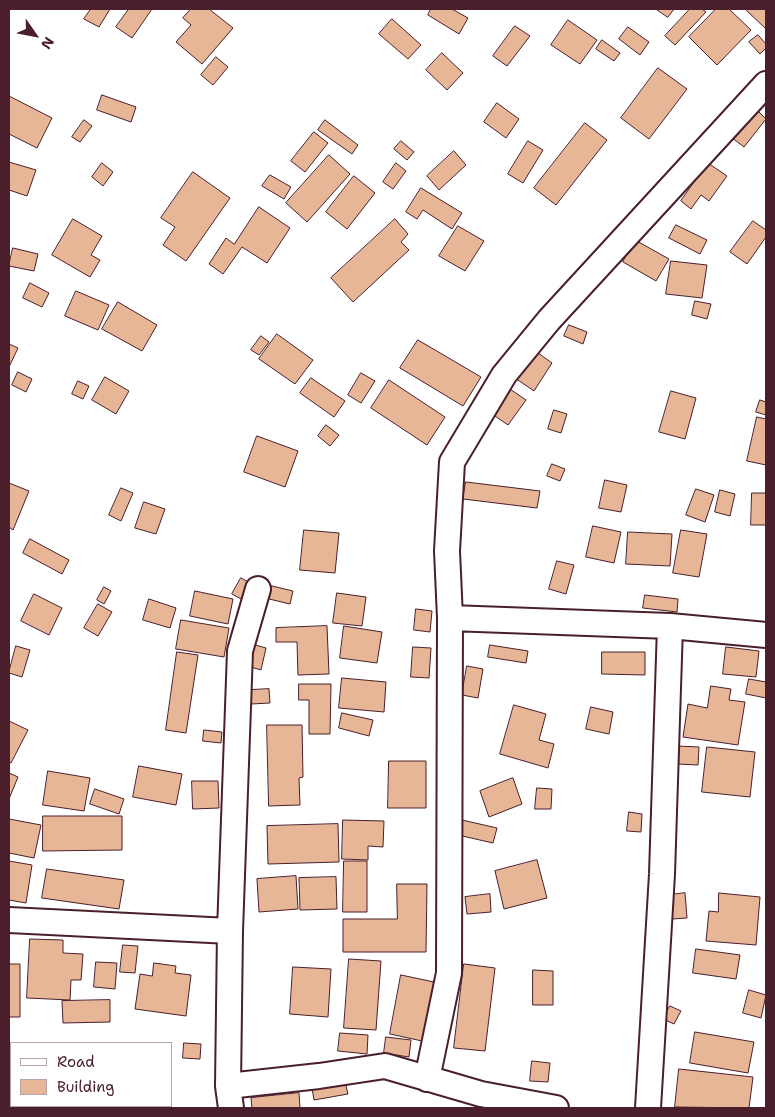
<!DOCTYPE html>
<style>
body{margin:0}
#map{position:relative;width:775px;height:1117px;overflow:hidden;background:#fff;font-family:"Shantell Sans",sans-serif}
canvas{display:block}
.frame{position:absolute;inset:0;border:10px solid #4a1f2b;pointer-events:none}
.legend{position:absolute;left:10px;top:1042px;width:162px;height:65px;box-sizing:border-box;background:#fff;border:1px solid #b7a5aa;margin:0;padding:6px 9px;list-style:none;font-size:15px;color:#4a1f2b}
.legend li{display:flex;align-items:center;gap:10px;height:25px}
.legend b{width:25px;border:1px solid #b7a5aa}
.north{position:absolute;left:10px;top:10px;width:50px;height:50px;-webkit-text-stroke:4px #fff;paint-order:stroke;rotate:123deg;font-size:14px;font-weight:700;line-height:20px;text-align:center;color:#4a1f2b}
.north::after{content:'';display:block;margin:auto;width:18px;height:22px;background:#4a1f2b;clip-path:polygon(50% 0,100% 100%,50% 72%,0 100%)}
</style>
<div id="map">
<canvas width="775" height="1117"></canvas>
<div class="frame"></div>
<ul class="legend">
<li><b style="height:6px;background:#fff"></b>Road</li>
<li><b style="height:14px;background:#e6b696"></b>Building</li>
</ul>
<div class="north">N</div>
</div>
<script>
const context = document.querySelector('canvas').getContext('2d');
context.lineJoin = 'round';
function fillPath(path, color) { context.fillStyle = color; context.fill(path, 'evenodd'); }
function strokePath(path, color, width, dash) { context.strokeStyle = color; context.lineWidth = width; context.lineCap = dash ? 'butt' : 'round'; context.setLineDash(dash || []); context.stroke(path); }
const building = new Path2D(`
 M91 9H110L99 27 84 19Z
 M129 9H152L132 38 116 27Z
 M191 9H209L233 28 202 64 176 42 191 25 183 18Z
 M431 9H452L468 18 459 34 428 15Z
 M656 9H674L668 17Z
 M690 9H702L706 12 675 45 665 36Z
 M716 9H729L751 30 717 65 689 37Z
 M749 9H766V29L747 11Z
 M392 19 421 45 408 59 379 34Z
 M568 20 597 40 580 64 551 45Z
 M515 26 530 36 507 66 493 56Z
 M628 27 649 42 640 55 619 39Z
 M758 35 766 44V48L760 54 749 42Z
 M602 40 620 53 614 61 596 49Z
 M442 53 463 73 447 90 426 70Z
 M216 57 228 67 213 85 201 75Z
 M658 68 687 89 649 139 621 118Z
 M102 95 136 107 131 122 97 110Z
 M9 96 52 118 37 148 9 134Z
 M497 103 519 119 506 138 484 122Z
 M754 107 766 119 744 147 731 137Z
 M84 120 92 126 80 142 72 137Z
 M325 120 358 145 352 154 318 130Z
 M585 123 607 140 556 205 534 188Z
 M314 132 328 143 305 172 291 161Z
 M401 141 414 152 407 160 394 149Z
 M528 141 543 150 523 183 508 174Z
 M454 151 466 165 439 190 427 176Z
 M329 155 350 174 307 222 286 203Z
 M9 162 36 170 27 196 9 190Z
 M102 163 113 172 103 186 92 177Z
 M396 163 406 171 393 189 383 182Z
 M708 163 727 176 709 201 701 195 691 209 681 201Z
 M193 172 230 198 186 261 163 245 175 227 161 218Z
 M270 175 291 187 284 199 262 186Z
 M354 176 375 193 347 229 326 212Z
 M421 188 462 213 452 229 423 210 417 219 406 212Z
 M259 207 290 228 267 263 242 247 223 274 209 264 226 238 234 244Z
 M73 219 102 236 91 255 100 260 90 277 52 255Z
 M395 219 408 234 401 242 409 250 353 302 331 278Z
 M753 221 766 230V237L747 264 730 252Z
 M676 225 707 240 700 254 669 238Z
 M458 226 484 241 465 271 439 256Z
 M635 240 669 259 656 281 623 262Z
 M13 248 38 254 34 271 9 266Z
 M671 261 707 265 702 298 666 294Z
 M30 283 49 293 42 307 23 298Z
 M76 291 109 305 98 330 65 316Z
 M695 301 711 304 707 319 692 315Z
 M118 302 157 325 142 351 102 329Z
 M569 325 587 332 583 344 564 336Z
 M277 334 313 360 295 384 259 359Z
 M261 336 269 342 259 355 251 350Z
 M418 340 481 377 463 406 400 368Z
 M9 344 18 348 9 367Z
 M534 350 552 363 534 391 515 378Z
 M18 372 32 379 26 392 12 385Z
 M361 373 375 381 361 403 348 395Z
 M105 377 129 391 116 414 92 400Z
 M311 378 345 401 334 417 300 393Z
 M389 380 445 417 427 445 371 408Z
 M78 381 89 386 83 399 72 394Z
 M510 389 526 400 508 425 492 414Z
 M671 391 696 398 685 439 659 432Z
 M760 400 766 402V415L756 412Z
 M554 410 567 414 561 433 548 429Z
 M757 417 766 419V465L747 461Z
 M326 425 339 435 330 446 318 436Z
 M257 436 298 451 285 487 244 472Z
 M552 464 565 469 560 481 547 476Z
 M605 480 627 485 621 512 599 508Z
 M466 482 540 491 537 508 463 499Z
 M9 483 29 491 13 530 9 527Z
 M121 488 133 493 121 521 109 515Z
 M696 489 714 495 705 522 686 515Z
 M720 490 735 494 730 516 715 512Z
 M752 493H766V525H751Z
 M144 502 165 509 156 534 135 528Z
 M593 526 621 532 614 563 586 557Z
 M304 530 339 533 335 573 300 570Z
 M681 530 707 534 699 577 673 573Z
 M628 532 672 534 670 566 626 564Z
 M30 539 69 560 62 574 23 553Z
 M557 561 574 565 566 594 549 589Z
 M241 578 250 583 241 599 232 594Z
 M268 585 293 591 290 604 265 598Z
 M104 587 111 591 104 604 97 600Z
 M195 591 233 599 228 624 190 616Z
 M337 593 366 597 362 626 333 623Z
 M34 594 62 608 49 635 21 621Z
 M645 595 678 599 677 612 643 608Z
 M149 599 176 608 170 628 143 620Z
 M98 604 112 612 98 636 84 628Z
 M416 609 432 611 430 632 414 630Z
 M181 620 229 628 224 657 176 649Z
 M327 626 329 674 298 675 297 642H276V628Z
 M344 626 382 632 377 663 340 658Z
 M252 644 266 648 261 670 247 666Z
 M490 645 528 651 526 663 488 657Z
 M16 646 30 650 22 677 9 673Z
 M413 647 431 648 429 678 411 677Z
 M726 647 759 651 756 677 723 674Z
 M177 652 198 655 186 733 166 730Z
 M602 652H645V675L602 674Z
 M467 666 483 669 478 698 462 695Z
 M342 678 386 682 384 712 339 708Z
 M749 679 766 682V698L746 694Z
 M299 684H331L330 734H309V700H299Z
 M711 686 731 689 729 700 745 702 738 745 683 737 688 704 707 708Z
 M269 689 270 703 251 704V690Z
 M514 705 546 714 539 740 554 744 548 768 500 754Z
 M591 707 613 712 609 734 586 729Z
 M342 713 373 720 369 736 339 728Z
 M9 721 28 730 11 763 9 762Z
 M267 725H302L303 777 299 778 300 805 269 806Z
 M204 730 222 732 221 743 203 741Z
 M677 746 699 747 698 765 677 764Z
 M707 747 755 752 750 797 702 792Z
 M389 761H426V808H388Z
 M139 766 182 774 176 805 133 797Z
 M48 771 90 778 84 811 43 805Z
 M9 773 18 777 9 799Z
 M513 778 522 804 489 817 480 791Z
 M192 781H218L219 808 193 809Z
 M537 788 552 789 551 809H535Z
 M95 789 124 799 119 814 90 804Z
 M629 812 642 814 641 832 627 831Z
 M43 816H122V850L43 851Z
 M9 819 41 825 34 858 9 853Z
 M343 820 384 821 383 847 368 846V860L342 859Z
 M462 820 497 828 493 843 458 835Z
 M338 824 339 862 268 864 267 826Z
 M537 860 547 898 504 909 495 871Z
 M9 861 32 865 26 903 9 900Z
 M344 861H367V912H343Z
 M47 869 124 880 119 909 42 898Z
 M296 876 298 909 259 912 257 879Z
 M336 877 337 909 300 910 299 878Z
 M397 884H427L426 952H343V919H397Z
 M685 893 687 918 672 919 670 895Z
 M719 893 760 897 756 945 706 941 709 911 718 912Z
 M490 894 491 912 467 914 465 897Z
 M30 939 63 940V953L83 954 81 980H71L70 1000 27 998Z
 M123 945 138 946 135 973 120 972Z
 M696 949 740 955 736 979 693 973Z
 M349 959 381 961 376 1030 344 1028Z
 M96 962 117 963 115 989 94 987Z
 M154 963 176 966 175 973 191 975 186 1016 135 1009 140 974 152 976Z
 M9 964H20V1017H9Z
 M464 964 495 968 485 1051 454 1048Z
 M293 967 331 969 328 1017 290 1014Z
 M533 970 553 971V1005H533Z
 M401 975 434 982 422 1041 390 1034Z
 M749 990 766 995 761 1018 743 1013Z
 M110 1000V1022L63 1023 62 1001Z
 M670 1006 681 1011 674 1024 663 1019Z
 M695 1032 754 1042 748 1073 690 1063Z
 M340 1033 368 1035 367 1054 338 1051Z
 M386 1037 411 1040 409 1057 384 1053Z
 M184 1043 201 1044 200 1059 183 1058Z
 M532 1061 550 1063 548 1082 530 1081Z
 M679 1069 753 1077 749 1108 675 1107Z
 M345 1082 348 1094 314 1100 312 1088Z
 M299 1093 300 1108H252L251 1098Z
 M106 1106H169V1108H106Z`);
const street = new Path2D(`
 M450 618 670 626 766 635
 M9 920 230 931
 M427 1079 449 973 450 618 447 551 452 462 504 375 549 320 766 84
 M228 1086 319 1076 385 1066 481 1094 556 1108
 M231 1108 228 1086 230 931 240 651 258 589
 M648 1108 662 874 670 626`);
fillPath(building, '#e6b696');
strokePath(building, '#4a1f2b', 1);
strokePath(street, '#4a1f2b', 28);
strokePath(street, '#fff', 24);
</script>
